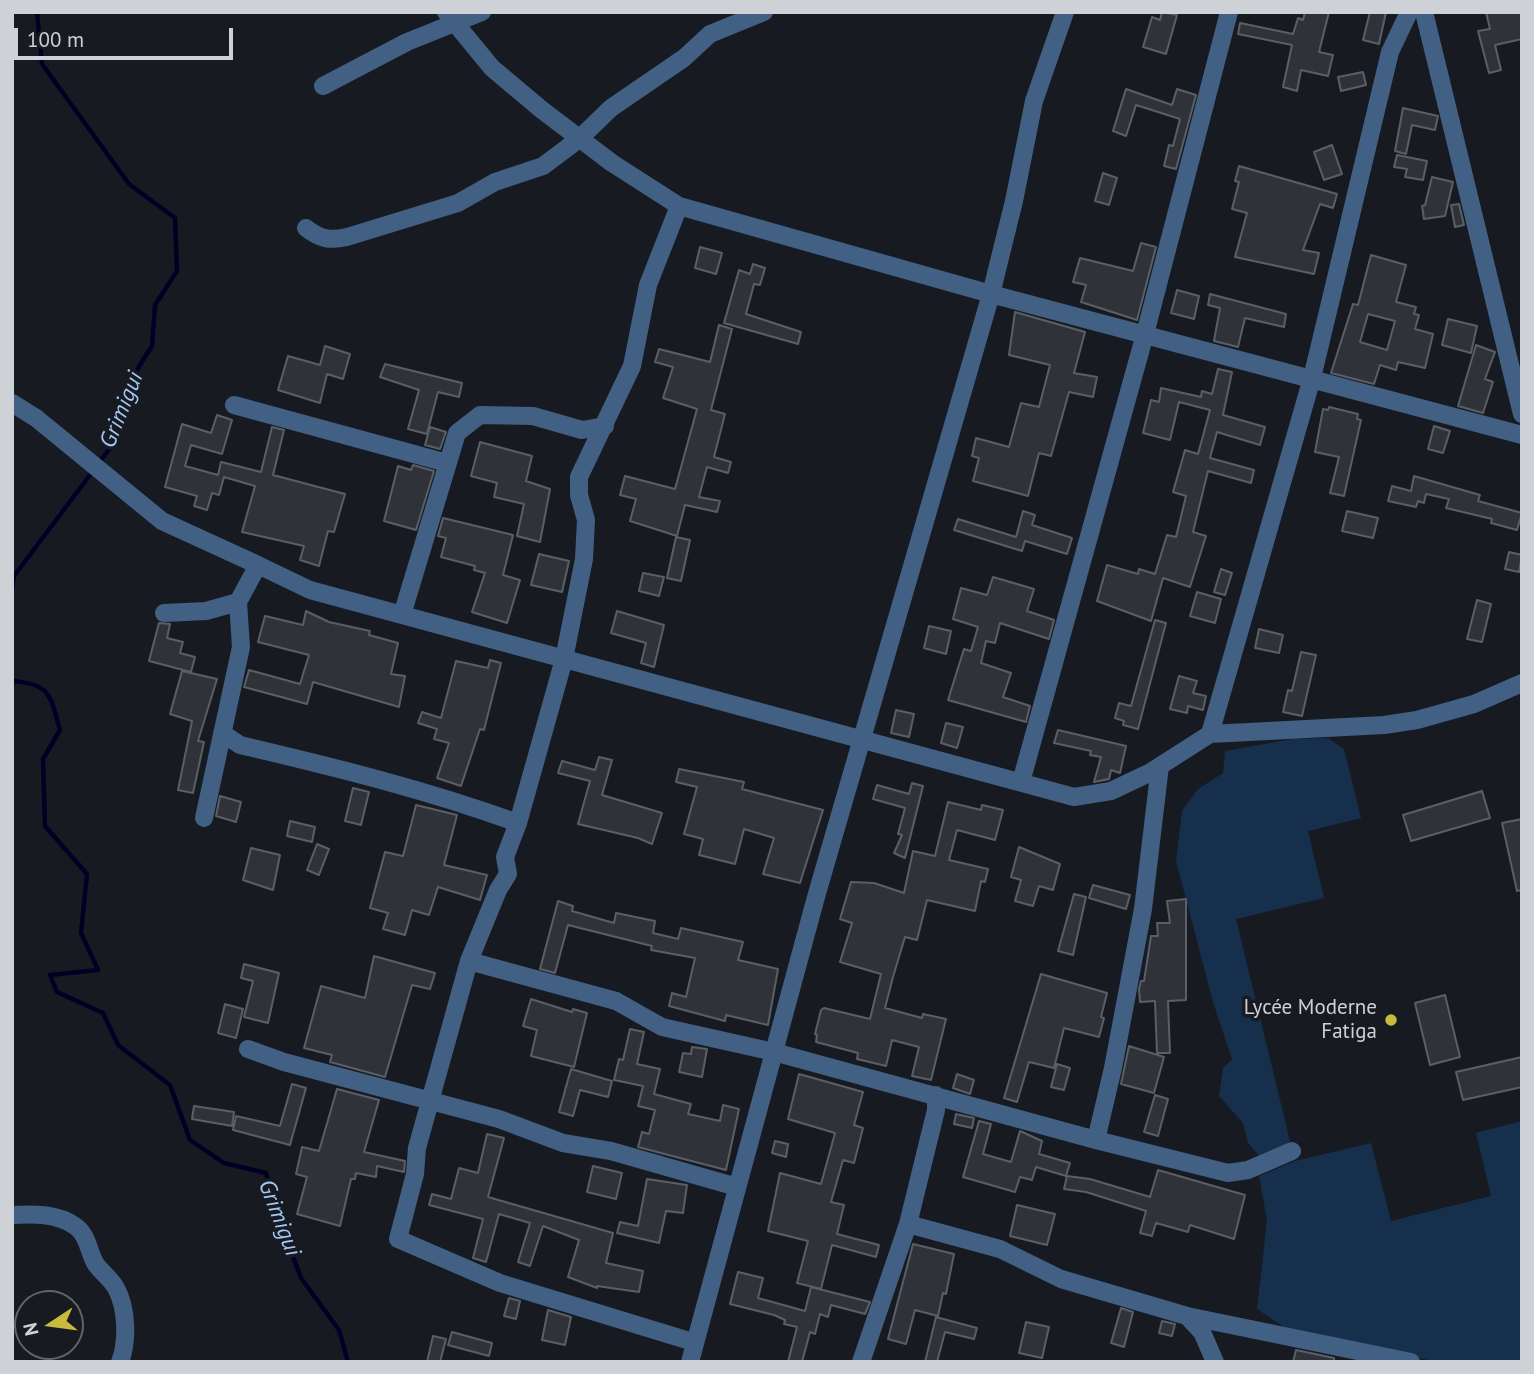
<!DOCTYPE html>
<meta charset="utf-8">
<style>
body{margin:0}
#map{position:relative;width:1534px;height:1374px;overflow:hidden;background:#171b21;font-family:"PT Sans",sans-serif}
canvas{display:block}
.frame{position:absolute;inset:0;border:14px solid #ced1d5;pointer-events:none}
.north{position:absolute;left:14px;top:1290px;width:70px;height:70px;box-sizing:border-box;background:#171b21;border:2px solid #606469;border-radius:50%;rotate:257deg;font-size:19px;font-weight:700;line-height:28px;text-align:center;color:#ced1d5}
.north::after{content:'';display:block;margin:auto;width:24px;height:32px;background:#c8bb3b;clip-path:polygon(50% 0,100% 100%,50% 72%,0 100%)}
.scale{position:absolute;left:14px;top:28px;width:219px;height:32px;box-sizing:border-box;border:4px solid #ced1d5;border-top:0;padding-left:9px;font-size:21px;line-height:24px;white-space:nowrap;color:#ced1d5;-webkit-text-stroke:5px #171b21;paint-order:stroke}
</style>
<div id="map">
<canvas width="1534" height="1374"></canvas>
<div class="frame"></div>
<div class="north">N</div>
<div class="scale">100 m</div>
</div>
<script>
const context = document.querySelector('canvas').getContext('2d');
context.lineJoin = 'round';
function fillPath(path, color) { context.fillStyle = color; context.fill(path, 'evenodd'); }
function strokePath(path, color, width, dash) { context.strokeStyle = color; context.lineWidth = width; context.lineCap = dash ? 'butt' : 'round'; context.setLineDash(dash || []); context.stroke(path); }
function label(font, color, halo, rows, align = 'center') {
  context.font = font + ' "PT Sans",sans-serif'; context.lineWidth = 7; context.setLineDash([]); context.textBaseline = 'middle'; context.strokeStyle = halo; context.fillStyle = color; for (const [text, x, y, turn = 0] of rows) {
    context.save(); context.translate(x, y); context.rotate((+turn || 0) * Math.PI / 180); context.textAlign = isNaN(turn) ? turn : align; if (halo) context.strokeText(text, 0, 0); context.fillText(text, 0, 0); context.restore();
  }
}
const green = new Path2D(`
 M1328 738 1344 749 1361 818 1308 831 1324 898 1236 919 1290 1141 1262 1159 1248 1143 1243 1123 1219 1096 1223 1068 1232 1059 1213 1002 1176 861 1182 811 1198 789 1223 773 1225 751 1293 739Z
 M1522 1121V1362H1437L1284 1327 1257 1309 1267 1221 1259 1176 1295 1161 1371 1143 1391 1221 1491 1196 1476 1133Z`);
const stream = new Path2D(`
 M37 12 42 64 129 184 175 218 177 271 155 305 152 346 128 384 113 444 98 464
 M12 589 14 576 93 471
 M12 681C52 684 50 696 60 730L43 759 45 826 87 874 81 933 98 970 50 975 57 992 103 1013 118 1045 170 1085 190 1140 224 1163 266 1173 280 1222 301 1278 339 1330 348 1362`);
const building = new Path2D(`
 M1162 12 1177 15 1166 54 1143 47 1152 17 1160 20Z
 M1305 12H1329L1319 52 1333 55 1328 76 1301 70 1297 91 1283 87 1292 45 1238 34 1240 23 1293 34 1298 18 1303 20Z
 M1370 12H1386L1379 44 1363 40Z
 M1486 12H1522V39L1495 45 1501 70 1489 73 1478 31 1490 29Z
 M1363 72 1366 85 1341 91 1338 77Z
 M1126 89 1172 105 1177 89 1196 95 1176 169 1164 166 1169 145 1173 146 1180 119 1136 105 1126 136 1113 131Z
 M1403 108 1438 116 1435 130 1412 125 1406 154 1395 151Z
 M1332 145 1342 174 1324 180 1314 152Z
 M1397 155 1427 161 1423 180 1405 177 1407 169 1394 167Z
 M1239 166 1337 194 1333 208 1320 204 1303 250 1319 253 1314 274 1235 257 1247 213 1232 209 1239 182 1235 181Z
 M1103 173 1117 178 1109 205 1095 201Z
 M1432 177 1453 182 1445 216 1424 219 1422 206 1425 205Z
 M1459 204 1464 225 1455 227 1451 205Z
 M1141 243 1156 247 1137 320 1081 302 1086 285 1073 282 1080 258 1133 271Z
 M700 247 722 253 716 274 695 268Z
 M1371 255 1406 265 1396 302 1416 307 1414 314 1419 315 1415 329 1433 334 1425 368 1398 362 1396 370 1380 365 1374 384 1331 373 1353 304 1358 305ZM1368 314 1395 321 1387 350 1360 342Z
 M753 264 765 268 760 285 754 284 746 314 801 332 798 344 724 323 739 270 750 274Z
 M1177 290 1199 296 1194 319 1171 313Z
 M1210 294 1286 314 1284 327 1245 318 1238 347 1214 341 1220 308 1208 305Z
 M1015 312 1085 332 1074 373 1097 377 1093 397 1069 392 1051 456 1039 453 1028 496 973 481 979 458 972 456 976 438 1009 447 1021 403 1039 407 1050 365 1009 355Z
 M1448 319 1477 326 1471 353 1442 345Z
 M719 325 732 329 711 410 725 414 714 457 731 462 728 473 707 467 699 497 720 501 717 512 685 505 677 536 630 521 636 499 620 495 625 476 675 489 697 409 663 398 673 367 655 362 659 349 710 362Z
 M1476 345 1495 352 1485 379 1493 382 1483 413 1458 406Z
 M325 346 350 354 343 379 327 374 320 403 278 390 288 356 320 365Z
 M385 364 462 383 459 397 438 392 427 434 408 429 419 390 380 377Z
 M1218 369 1232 372 1223 415 1265 427 1260 445 1217 432 1210 458 1254 470 1251 483 1208 471 1193 532 1206 536 1190 587 1163 578 1151 621 1097 601 1107 565 1138 574 1139 569 1155 574 1167 535 1176 537 1186 496 1173 492 1185 450 1198 454 1210 410 1179 402 1170 440 1143 433 1151 400 1159 402 1161 388 1201 397 1202 391 1212 394Z
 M1329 407 1358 414 1357 419 1361 420 1344 496 1330 493 1339 457 1315 452 1323 409 1328 410Z
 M217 415 232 420 222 454 191 445 185 466 218 475 221 462 261 472 272 427 284 430 273 475 345 494 334 532 328 531 319 566 300 560 304 546 242 532 255 486 224 477 219 495 212 493 207 510 194 506 197 496 165 487 182 424 211 433Z
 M1434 426 1450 431 1443 453 1428 449Z
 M430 427 446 432 440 449 425 445Z
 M480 442 532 456 526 481 550 489 540 542 517 536 524 504 494 497 497 483 471 476Z
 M413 465 434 471 416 530 384 521 398 466 411 470Z
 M1414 476 1480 495 1478 501 1522 513 1517 530 1491 523 1492 519 1446 508 1449 499 1426 494 1424 503 1418 501 1416 507 1388 501 1392 486 1411 491Z
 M1023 511 1035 515 1032 525 1072 538 1067 554 1025 541 1022 551 954 530 958 519 1016 537Z
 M1347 511 1378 518 1373 538 1342 531Z
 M443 518 513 535 503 575 520 580 507 623 472 612 485 573 474 570 475 566 441 557 446 538 438 536Z
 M676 537 690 540 681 581 667 578Z
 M1509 552 1522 555 1519 572 1505 569Z
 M539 554 569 561 562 592 531 585Z
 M1221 569 1232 573 1225 595 1214 592Z
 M643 573 664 577 659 596 639 591Z
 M993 577 1034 589 1027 611 1054 620 1049 639 1000 623 995 643 986 641 981 663 1011 673 1003 697 1030 706 1026 722 948 700 964 649 971 651 978 627 953 619 961 588 987 595Z
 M1197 592 1221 599 1215 623 1190 616Z
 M1477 600 1491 604 1482 642 1467 639Z
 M306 611 329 622 370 631 369 635 398 643 391 674 405 676 399 707 313 682 307 704 244 687 249 670 300 684 309 655 258 642 265 616 303 625Z
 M617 611 664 625 654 667 641 663 646 643 611 633Z
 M1155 620 1166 623 1138 729 1123 725 1124 721 1115 718 1119 703 1131 706Z
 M159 623 170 624 167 638 183 642 180 653 195 657 191 672 149 661Z
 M929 626 951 631 946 654 924 648Z
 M1259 629 1283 635 1279 653 1255 648Z
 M1301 652 1316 655 1302 716 1283 712 1288 690 1292 691Z
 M490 660 501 663 484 730 480 729 461 786 437 778 449 743 434 739 437 729 418 723 422 712 441 718 456 661 488 668Z
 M182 671 217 679 198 741 204 742 193 793 178 790 192 721 170 714Z
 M1179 676 1197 681 1193 693 1206 696 1203 710 1188 706 1187 713 1170 709Z
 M896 710 914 714 909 737 891 733Z
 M946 723 963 727 957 748 941 743Z
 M1058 730 1126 746 1120 773 1111 770 1109 779 1094 782 1101 757 1090 755 1091 751 1054 743Z
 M599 757 612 760 602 795 662 813 652 844 638 838 578 824 590 781 558 773 562 761 595 770Z
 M679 769 744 782 742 789 823 810 800 883 763 874 774 838 744 829 735 864 699 855 703 839 684 834 697 787 676 782Z
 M912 783 923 786 905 858 894 853 902 835 898 834 905 808 873 799 877 785 909 794Z
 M353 788 369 792 361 825 345 821Z
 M1482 791 1490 818 1411 841 1403 815Z
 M220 796 241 802 236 822 216 816Z
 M948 802 981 810 982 805 1003 810 995 840 957 830 949 860 988 869 985 882 981 881 975 911 927 900 917 940 905 937 893 977 885 1008 922 1018 923 1014 946 1019 931 1080 912 1076 919 1047 892 1040 886 1066 857 1059 858 1053 816 1042 817 1035 815 1034 821 1010 824 1008 870 1019 881 974 840 962 852 923 840 919 851 882 874 883 904 893 913 851 935 856Z
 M416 805 457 815 444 865 487 875 480 900 438 887 429 915 412 910 405 935 383 929 388 913 370 908 385 852 403 856Z
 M1522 819V890L1517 891 1502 823Z
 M290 821 315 827 312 842 287 836Z
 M317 844 329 849 319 875 307 870Z
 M1019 847 1060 864 1053 890 1039 886 1033 906 1015 901 1021 880 1011 877Z
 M251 848 280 855 273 890 243 880Z
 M1093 885 1130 895 1126 909 1089 898Z
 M1074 894 1086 897 1073 955 1058 951Z
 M1186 899V1000L1168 1001 1170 1053H1157L1155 1001 1140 1002 1139 989 1141 981H1144L1151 936H1158L1157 923H1170L1167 901Z
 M558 901 573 906 572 911 614 923 616 913 655 921 653 933 678 939 681 928 743 942 738 960 778 969 768 1025 726 1015 725 1021 669 1006 672 993 686 997 695 958 651 950 652 946 568 925 555 973 540 969Z
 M374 956 435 973 430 989 412 985 385 1077 330 1062 332 1055 304 1048 321 986 365 998Z
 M244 964 279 973 268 1023 244 1017 253 981 241 978Z
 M1041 974 1107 993 1101 1017 1104 1018 1099 1037 1064 1028 1054 1068 1029 1062 1017 1102 1004 1098Z
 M1445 995 1460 1057 1430 1065 1415 1003Z
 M531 999 572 1012 573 1009 587 1013 574 1067 531 1056 537 1030 523 1026Z
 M225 1004 243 1009 236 1038 218 1033Z
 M630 1029 644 1032 637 1064 660 1069 654 1094 691 1104 688 1114 720 1121 723 1105 739 1109 726 1170 638 1147 642 1132 649 1134 655 1110 638 1106 643 1086 614 1080 619 1059 623 1060Z
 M1129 1046 1164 1057 1154 1093 1121 1084Z
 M692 1047 707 1049 702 1077 679 1072 683 1053 691 1054Z
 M1522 1057V1087L1463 1100 1456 1072Z
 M1057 1064 1070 1068 1064 1090 1051 1087Z
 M571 1069 612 1081 608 1097 580 1090 573 1116 559 1112Z
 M799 1074 863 1092 854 1125 863 1128 854 1163 843 1160 831 1202 844 1205 837 1234 879 1245 876 1257 832 1245 821 1289 797 1283 808 1241 768 1231 780 1173 821 1184 835 1133 788 1119Z
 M957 1074 974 1080 970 1094 953 1088Z
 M292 1084 306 1088 290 1145 233 1130 236 1116 280 1126Z
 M337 1089 379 1100 364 1152 405 1161 404 1172 377 1166 376 1177 356 1173 355 1179H351L340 1226 297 1214 307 1177 296 1174 302 1147 319 1151Z
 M1155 1095 1168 1099 1158 1136 1144 1132Z
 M194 1106 234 1112 232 1126 192 1119Z
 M956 1114 974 1118 972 1128 954 1124Z
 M979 1121 991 1124 983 1154 1011 1162 1020 1131 1042 1141 1039 1154 1070 1163 1066 1176 1036 1167 1032 1180 1020 1177 1015 1192 963 1177Z
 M487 1134 504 1138 488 1197 613 1233 606 1263 643 1271 639 1292 597 1286V1288L568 1277 579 1240 543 1226 530 1266 518 1262 530 1223 499 1214 486 1262 473 1258 483 1219 429 1205 432 1194 451 1199 459 1168 478 1173Z
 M775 1141 788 1144 786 1157 772 1153Z
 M593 1166 622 1173 616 1199 587 1192Z
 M1158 1170 1245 1195 1234 1239 1190 1225 1188 1232 1156 1223 1152 1236 1140 1233 1146 1211 1086 1192 1064 1189 1067 1176 1090 1179 1150 1197Z
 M647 1179 687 1185 683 1213 666 1211 659 1243 617 1233 620 1222 638 1226Z
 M1017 1205 1055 1214 1047 1245 1010 1236Z
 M913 1244 954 1254 946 1294 943 1293 938 1316 915 1310 906 1344 888 1339Z
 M738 1272 763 1278 758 1298 805 1311 811 1287 870 1302 865 1314 831 1305 828 1317 820 1314 815 1334 810 1332 802 1362H788L797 1327 784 1324 785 1320 774 1315 730 1304Z
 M509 1298 520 1301 516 1319 504 1316Z
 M1121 1308 1133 1312 1124 1347 1111 1343Z
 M548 1310 571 1317 565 1345 542 1340Z
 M936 1317 977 1328 974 1339 945 1332 937 1362H925Z
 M1162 1321 1175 1324 1172 1336 1159 1333Z
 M1026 1322 1049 1327 1042 1358 1019 1353Z
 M452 1332 492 1343 489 1356 448 1345Z
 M433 1336 446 1339 440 1362H427Z
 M1296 1350 1334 1358V1362H1293Z`);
const minor = new Path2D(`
 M446 12 492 68 542 110 612 163 679 206 991 294 1522 435
 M1424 12 1522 414
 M323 86 407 42 482 12
 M679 206 648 285 632 366 579 477V495L586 520 584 559 564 659 518 823 505 857 508 874 498 890 469 961 417 1148 415 1174 398 1239 500 1283 693 1342
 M306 228C320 239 330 241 347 237L458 203 495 182 543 166 579 139 611 108 684 58 710 34 764 12
 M12 403 36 418 162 521 258 565
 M234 405 447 463
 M164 613 206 611 238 602
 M402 615 457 433 480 415 533 416 582 430 605 426
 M222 733 240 745C334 767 427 790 518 823
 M1210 734 1312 378 1390 52 1409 12
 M1021 782 1145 334 1229 12
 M204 818 241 647 238 602 258 565 310 590 1074 797 1111 791 1149 773 1210 734 1384 725 1417 720 1474 704 1522 683
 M469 961 616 1001 662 1027 774 1052 1096 1140 1228 1173 1248 1170 1292 1151
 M248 1049 284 1062 499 1119 563 1143 611 1151 737 1187
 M1096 1140 1113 1068 1143 909 1160 766
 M12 1215C33 1214 57 1213 75 1226 88 1235 88 1250 95 1263 101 1272 111 1279 116 1288 127 1308 128 1341 120 1362
 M908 1224 1000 1249 1061 1279 1187 1316 1411 1362
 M1187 1316 1202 1332 1215 1362
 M690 1362 816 897 991 294 1014 201 1034 101 1065 12
 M861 1362 908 1224 936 1110V1095`);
const markers = [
 [1391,1020,7,"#c8bb3b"]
];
const poiNames = [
 ["Lycée Moderne",1377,1008],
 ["Fatiga",1377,1032]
];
const waterNames = [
 ["Grimigui",122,410,-68],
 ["Grimigui",279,1218,69]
];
fillPath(green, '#152f4d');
strokePath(stream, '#000024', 4.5);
fillPath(building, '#2f3339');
strokePath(building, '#5a5f66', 2);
strokePath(minor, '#426084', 18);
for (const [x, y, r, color] of markers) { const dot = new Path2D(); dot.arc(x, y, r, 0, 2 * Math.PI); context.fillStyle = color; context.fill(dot); strokePath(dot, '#171b21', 2.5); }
label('21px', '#ced1d5', '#171b21', poiNames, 'right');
label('italic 23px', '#a4c8f3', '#171b21', waterNames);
</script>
